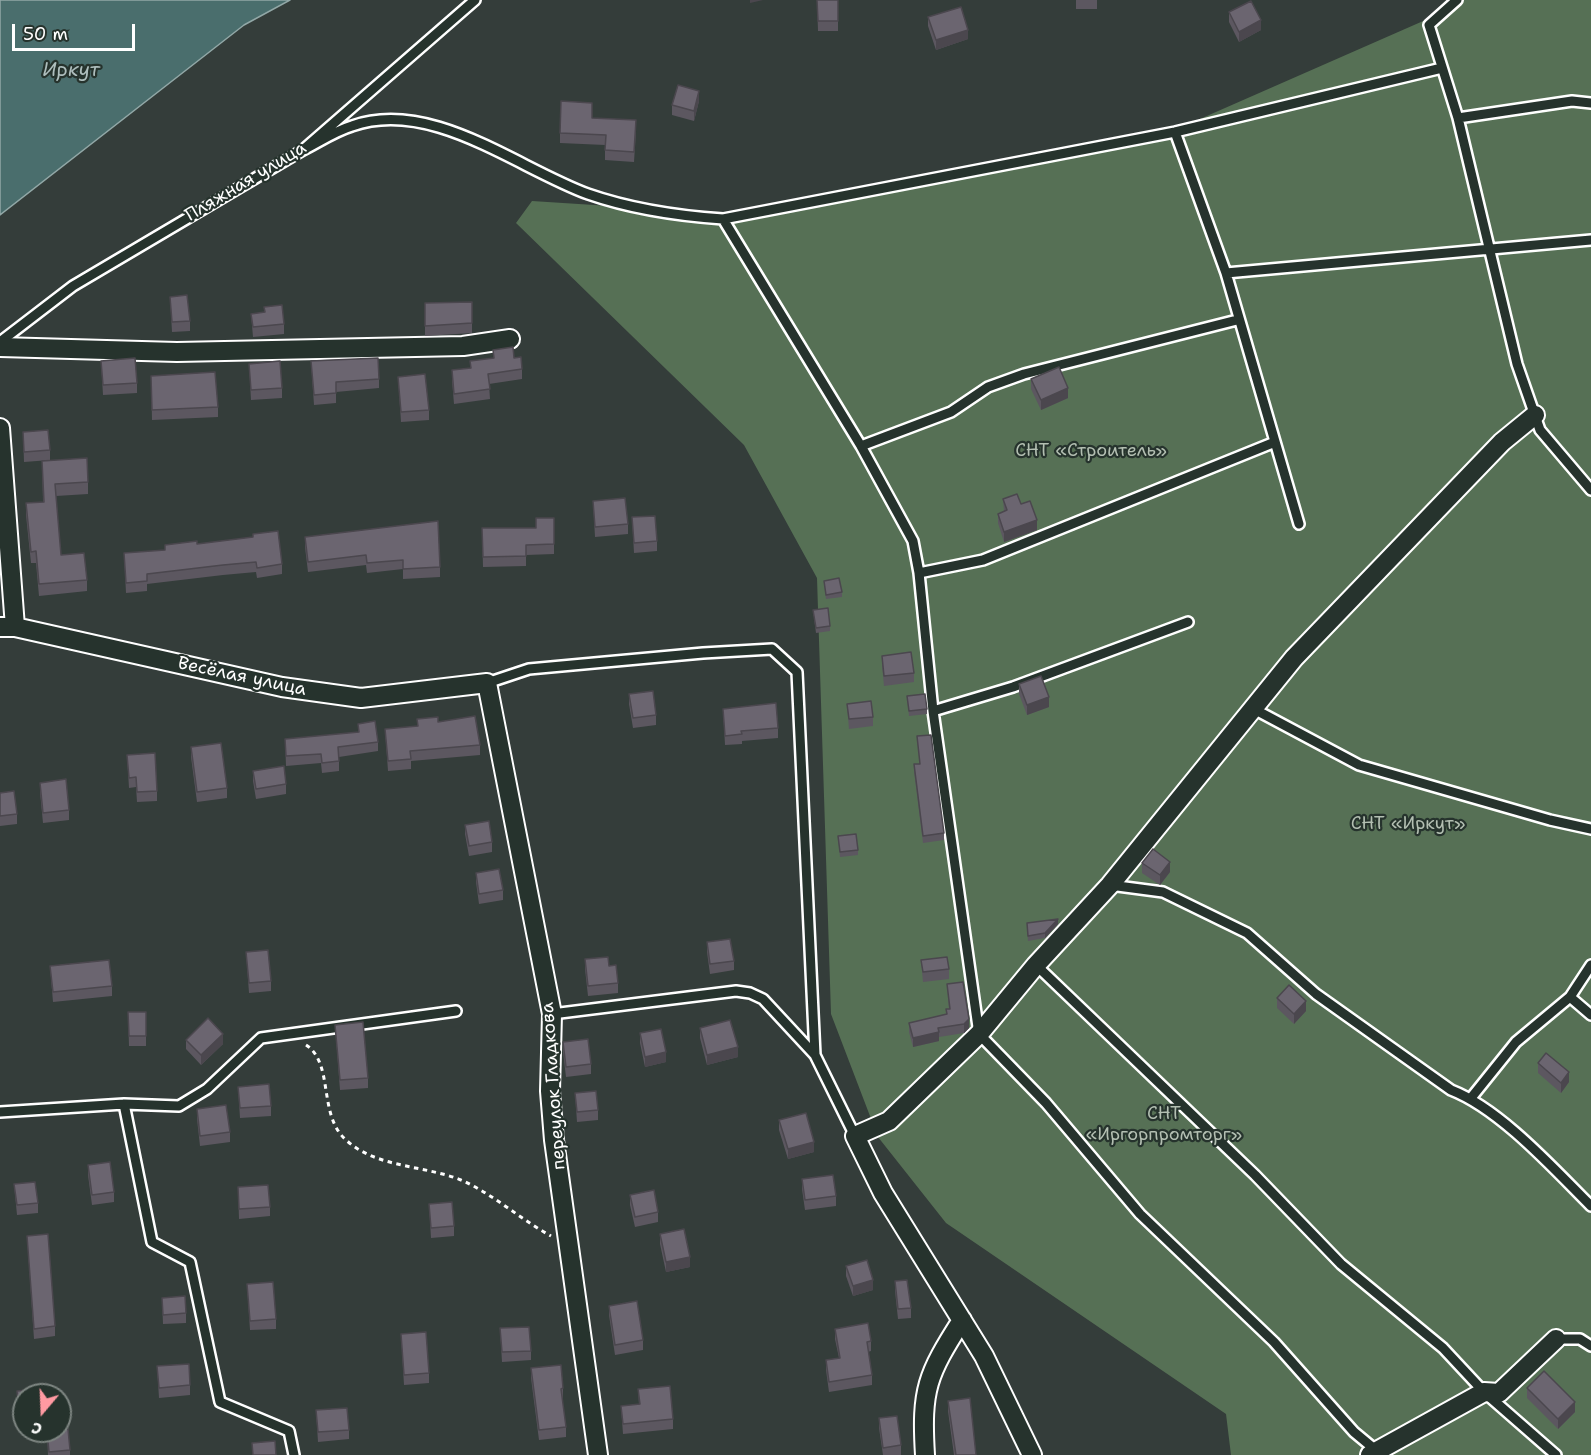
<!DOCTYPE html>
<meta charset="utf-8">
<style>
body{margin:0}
#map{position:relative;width:1591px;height:1455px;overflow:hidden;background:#343d3a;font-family:"Shantell Sans",sans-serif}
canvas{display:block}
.north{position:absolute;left:12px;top:1383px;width:60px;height:60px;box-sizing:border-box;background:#26332d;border:2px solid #7d8581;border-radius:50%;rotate:199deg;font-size:16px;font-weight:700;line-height:24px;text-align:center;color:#fff}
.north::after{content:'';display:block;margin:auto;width:21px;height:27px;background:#ff9aa2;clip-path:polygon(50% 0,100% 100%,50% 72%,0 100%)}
.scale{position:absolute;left:12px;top:24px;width:123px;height:27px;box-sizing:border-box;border:3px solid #fff;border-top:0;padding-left:8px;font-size:18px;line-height:21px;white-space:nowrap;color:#fff;-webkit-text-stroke:4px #26332d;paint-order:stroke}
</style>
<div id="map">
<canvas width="1591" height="1455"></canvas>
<div class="north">С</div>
<div class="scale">50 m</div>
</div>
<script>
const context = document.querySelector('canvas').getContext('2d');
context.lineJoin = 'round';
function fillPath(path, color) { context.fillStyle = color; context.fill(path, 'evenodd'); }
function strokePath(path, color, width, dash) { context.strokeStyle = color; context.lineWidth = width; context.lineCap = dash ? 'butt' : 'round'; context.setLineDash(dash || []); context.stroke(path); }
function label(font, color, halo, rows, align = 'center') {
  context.font = font + ' "Shantell Sans",sans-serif'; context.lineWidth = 4.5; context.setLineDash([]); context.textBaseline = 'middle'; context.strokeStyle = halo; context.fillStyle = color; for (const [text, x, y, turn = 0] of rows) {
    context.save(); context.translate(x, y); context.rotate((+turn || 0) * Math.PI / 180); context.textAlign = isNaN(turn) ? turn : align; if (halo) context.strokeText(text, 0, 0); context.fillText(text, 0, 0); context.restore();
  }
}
const green = new Path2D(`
 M1453 0H1591V1455H1231L1226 1414 946 1223 878 1137 831 1014 817 578 744 445 516 223 532 201 734 214 1184 126 1430 18Z`);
const water = new Path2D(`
 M0 0H290L244 25 0 215Z`);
const path = new Path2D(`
 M306 1045C334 1063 318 1114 345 1139 375 1168 424 1165 461 1180 493 1194 520 1219 551 1236`);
const lane = new Path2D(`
 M1457 0 1429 25 1458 118 1517 364 1540 430 1591 490
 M1458 118 1572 101 1591 103
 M1175 132 1226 273 1299 524
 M303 150C319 142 335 131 352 126 431 98 517 168 588 194 631 209 679 216 723 219L1175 132 1442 68
 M723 219 861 446 913 541 919 573 933 711 979 1034 1046 1103 1140 1214 1274 1342 1354 1432 1378 1452
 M1226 273 1591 240
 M0 342 73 286 303 150 475 0
 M861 446 951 412 988 387 1024 374 1237 320
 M919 573 983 560 1275 442
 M487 683 529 669 703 653 772 649 797 672 815 1055
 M1252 708 1359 765 1550 820 1591 829
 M933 711 1013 687 1188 622
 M1110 885 1163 892 1247 933 1316 994 1451 1090C1500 1109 1553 1168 1591 1206
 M1036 965 1255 1175 1341 1264 1443 1348 1484 1392 1556 1455
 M1570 997 1591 1015
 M552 1014 736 991 750 993 763 999 815 1055 855 1136
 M1471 1098 1516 1042 1570 997 1591 965
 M124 1104 152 1242 190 1262 220 1402 289 1431 294 1455
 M0 1112 124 1104 179 1106 207 1089 261 1038 456 1011
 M1556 1339H1580L1591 1346`);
const street = new Path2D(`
 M0 347 177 352 463 346 510 339
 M0 428 15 627
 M0 627H15L282 687 361 698 487 683 552 1014 550 1091 554 1140 598 1455
 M925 1455C921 1389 927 1375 962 1320
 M1032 1455 984 1356 883 1193 855 1136 889 1121 979 1034 1036 965 1110 885 1294 658 1502 442 1535 415
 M1370 1455 1484 1392 1499 1393 1556 1339`);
const wall = new Path2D(`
 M817 0H838V31H818Z
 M1076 0H1097V9H1076Z
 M1229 12 1261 30 1239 42 1229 22Z
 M928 17 968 39 936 50 928 26Z
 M699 101 694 121 672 115V105Z
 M592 118 636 130 634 162 605 160V145L560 143V133Z
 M170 297 190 321V331L172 332Z
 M472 302V333L425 336V303Z
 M264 307 284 324V334L253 337 251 314 264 312Z
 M493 350 514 358 522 369V379L489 384 490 399 454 404 452 380V370L470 368V361L493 358Z
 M101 361 137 383V393L103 395Z
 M311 361 379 379V388L336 392V403L314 405Z
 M249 364 282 388V398L251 400Z
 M151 376 218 407V417L152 420Z
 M398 377 429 410V420L401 422Z
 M1031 379 1068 398 1041 410 1031 389Z
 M23 432 50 450V460L24 462Z
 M42 461 88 482V494L56 496 61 555 87 580V591L39 596 36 563H31L26 515V503L43 502Z
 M1003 499 1021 504 1037 530 1004 542 998 523V514L1004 511Z
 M593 501 628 524V534L595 537Z
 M632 517 657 541V551L634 553Z
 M554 518V554L526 555V566L483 567 482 528H536Z
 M305 537 440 567V577L403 579V569L367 573 366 565 308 572 305 547Z
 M197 544 282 564V574L257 578 256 572 223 575 147 584V591L126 593 124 553 165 550V545Z
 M824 581 842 592V597L826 599Z
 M813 610 830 626V631L816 633Z
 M882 656 914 673V682L884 686 882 665Z
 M1019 684 1049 707 1027 715 1019 694Z
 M629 694 656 715V725L633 728 629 704Z
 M907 696 927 709V714L909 716Z
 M847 704 873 717V726L849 729Z
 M723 709 778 728V738L742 741V744L725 745Z
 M417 719 438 722 480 745V755L411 761V769L388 771 385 729 417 727Z
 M358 724 378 742V751L339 757V771L322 773 321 763 286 766 285 739 358 733Z
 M917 736 944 833V840L923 843 914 771V764H920Z
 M191 747 227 788V798L197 802 191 757Z
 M127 755 157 791V801L137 802 136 787 129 788Z
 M253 771 286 784V794L256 799 253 781Z
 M40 783 69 810V820L43 823 40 792Z
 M0 793 17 814V824L0 826Z
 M465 825 492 842V852L469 856 465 834Z
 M838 836 858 850V855L840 857Z
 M1142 863 1170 872 1160 885 1142 873Z
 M476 873 503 890V900L479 904 476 882Z
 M1027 923 1058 924 1045 938 1028 941Z
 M707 942 734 961V970L710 974 707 952Z
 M246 952 271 981V991L249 993Z
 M585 959 609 966 618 983V993L588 996 585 969Z
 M921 960 949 969V979L923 982Z
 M50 966 112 986V996L53 1002Z
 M947 984 969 1028 964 1033 939 1037V1041L913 1047 909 1032V1023L946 1015V1009H949Z
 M1277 998 1306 1011 1294 1024 1277 1008Z
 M128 1012H146V1046H129Z
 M335 1025 368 1078V1088L340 1090Z
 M700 1028 738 1057 707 1065 700 1038Z
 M640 1033 666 1062 645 1067 640 1043Z
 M186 1040 223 1044 201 1065 186 1049Z
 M563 1042 591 1064V1074L566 1077 563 1052Z
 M1538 1063 1569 1082 1561 1093 1538 1073Z
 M238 1087 271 1106V1116L240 1118Z
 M575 1093 598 1110V1120L577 1122Z
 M197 1109 230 1132V1142L200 1146 197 1119Z
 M779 1120 814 1152 788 1159 779 1130Z
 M88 1165 114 1192V1202L92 1205 88 1175Z
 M802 1179 836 1196V1206L805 1210 802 1189Z
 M14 1184 38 1203V1213L17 1215Z
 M238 1187 270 1207V1216L239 1219Z
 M630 1195 658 1212V1222L635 1227 630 1205Z
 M429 1204 454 1226V1236L431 1238Z
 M660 1234 690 1267 666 1272 660 1244Z
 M27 1236 55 1326V1336L34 1339Z
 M846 1266 873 1290 853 1296 846 1276Z
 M895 1281 911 1308V1318L898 1319 895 1291Z
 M247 1284 276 1319V1329L250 1330Z
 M162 1298 186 1313V1323L163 1324Z
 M609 1306 643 1340V1350L615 1355 609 1315Z
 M500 1328 531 1351V1360L502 1362Z
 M835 1329 871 1341V1351L868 1352 872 1375V1385L829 1392 826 1370V1360L839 1358 835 1339Z
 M401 1334 429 1373V1383L404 1385Z
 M157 1366 190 1385V1395L159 1398Z
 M531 1368 563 1388V1398H562L566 1427V1437L539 1440 531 1378Z
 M1527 1388 1575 1412 1558 1429 1527 1398Z
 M638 1389 673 1419V1429L623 1434 621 1406 639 1405Z
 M17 1391 24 1395V1422H19Z
 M948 1401 976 1455H954L948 1411Z
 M316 1410 349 1430V1439L318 1442Z
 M879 1418 901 1445V1455H883L879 1428Z
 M47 1431 70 1450V1455H48Z`);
const shadedWall = new Path2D(`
 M750 0H763L750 3Z
 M1261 20V30L1239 42V32Z
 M968 30V39L936 50V40Z
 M699 91V101L694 121V111Z
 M1068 388V398L1041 410V400Z
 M1037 520V530L1004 542V532Z
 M1049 697V707L1027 715V705Z
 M1170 862V872L1160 885V875Z
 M1058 919V924L1045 938V933Z
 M1306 1001V1011L1294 1024V1014Z
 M969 1019V1028L964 1033V1024Z
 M939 1032V1041L913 1047V1038Z
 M223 1034V1044L201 1065V1055Z
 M738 1047V1057L707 1065V1055Z
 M666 1052V1062L645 1067V1057Z
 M1569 1072V1082L1561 1093V1083Z
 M814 1142V1152L788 1159V1149Z
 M690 1257V1267L666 1272V1262Z
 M873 1280V1290L853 1296V1286Z
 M1575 1402V1412L1558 1429V1419Z`);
const building = new Path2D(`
 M817 0H838V21H818Z
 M1251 1 1261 20 1239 32 1229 12Z
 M961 7 968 30 936 40 928 17Z
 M678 85 699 91 694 111 672 105Z
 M561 101 592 103V118L636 120 634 152 605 150 606 135 560 133Z
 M187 295 190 321 172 322 170 297Z
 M472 302V323L425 326V303Z
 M282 305 284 324 253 327 251 314 265 312 264 307Z
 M513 347 514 358 521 357 522 369 488 374 490 389 454 394 452 370 471 368 470 361 494 358 493 350Z
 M135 358 137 383 103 385 101 361Z
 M378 358 379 379 336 382V393L314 395 311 361Z
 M280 361 282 388 251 390 249 364Z
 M1059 367 1068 388 1041 400 1031 379Z
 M215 372 218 407 152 410 151 376Z
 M425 374 429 410 401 412 398 377Z
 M48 430 50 450 24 452 23 432Z
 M87 458 88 482 55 484 61 555 84 553 87 580 39 584 36 551 31 552 26 503 44 502 42 461Z
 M1017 494 1021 504 1030 501 1037 520 1004 532 998 514 1007 510 1003 499Z
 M625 498 628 524 595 527 593 501Z
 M655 516 657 541 634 543 632 517Z
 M536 518H554V544L526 545V556L483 557 482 528H536Z
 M438 521 440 567 403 569V560L367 563 366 555 308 562 305 537Z
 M278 531 282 564 257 568 256 562 223 565 147 574V581L126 583 124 553 165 550V545L197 541V544L253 537V534Z
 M839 578 842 592 826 595 824 581Z
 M828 608 830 626 816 628 813 610Z
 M911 652 914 673 884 676 882 656Z
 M1041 676 1049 697 1027 705 1019 684Z
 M653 691 656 715 633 718 629 694Z
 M925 694 927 709 909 711 907 696Z
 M871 701 873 717 849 719 847 704Z
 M776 703 778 728 741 731 742 734 725 736 723 709Z
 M475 716 480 745 410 751 411 759 388 761 385 729 418 726 417 719 438 717V722Z
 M375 721 378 742 338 747 339 761 322 763 321 754 286 756 285 739 359 732 358 724Z
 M931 735 944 833 923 836 914 764H920L917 736Z
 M221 743 227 788 197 792 191 747Z
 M155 753 157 791 137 792 136 777 129 778 127 755Z
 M284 766 286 784 256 789 253 771Z
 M66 779 69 810 43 813 40 783Z
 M14 791 17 814 0 816V793Z
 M489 821 492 842 469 846 465 825Z
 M856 834 858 850 840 852 838 836Z
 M1153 849 1170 862 1160 875 1142 863Z
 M499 869 503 890 479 894 476 873Z
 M1058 919 1045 933 1028 936 1027 923Z
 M730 939 734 961 710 964 707 942Z
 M268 950 271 981 249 983 246 952Z
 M608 957 609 966 616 965 618 983 588 986 585 959Z
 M947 957 949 969 923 972 921 960Z
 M109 960 112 986 53 992 50 966Z
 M963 982 969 1019 964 1024 938 1028 939 1032 913 1038 909 1023 947 1014 946 1009H950L947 984Z
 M1289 985 1306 1001 1294 1014 1277 998Z
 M128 1012H146V1036H129Z
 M208 1018 223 1034 201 1055 186 1040Z
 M730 1020 738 1047 707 1055 700 1028Z
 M363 1022 368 1078 340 1080 335 1025Z
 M661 1029 666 1052 645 1057 640 1033Z
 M588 1039 591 1064 566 1067 563 1042Z
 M1546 1053 1569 1072 1561 1083 1538 1063Z
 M269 1084 271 1106 240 1108 238 1087Z
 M596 1091 598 1110 577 1112 575 1093Z
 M226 1105 230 1132 200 1136 197 1109Z
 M806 1113 814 1142 788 1149 779 1120Z
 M110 1162 114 1192 92 1195 88 1165Z
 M833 1175 836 1196 805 1200 802 1179Z
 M35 1182 38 1203 17 1205 14 1184Z
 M268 1185 270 1207 239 1209 238 1187Z
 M654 1190 658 1212 635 1217 630 1195Z
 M452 1202 454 1226 431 1228 429 1204Z
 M684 1229 690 1257 666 1262 660 1234Z
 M48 1234 55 1326 34 1329 27 1236Z
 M867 1260 873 1280 853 1286 846 1266Z
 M907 1280 911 1308 898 1309 895 1281Z
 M273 1282 276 1319 250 1321 247 1284Z
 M185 1296 186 1313 163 1315 162 1298Z
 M637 1301 643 1340 615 1345 609 1306Z
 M868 1323 871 1341 867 1342 872 1375 829 1382 826 1360 840 1358 835 1329Z
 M529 1327 531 1351 502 1352 500 1328Z
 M426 1332 429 1373 404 1375 401 1334Z
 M189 1364 190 1385 159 1388 157 1366Z
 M561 1365 563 1388 561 1389 566 1427 539 1430 531 1368Z
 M1544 1371 1575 1402 1558 1419 1527 1388Z
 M670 1386 673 1419 623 1424 621 1406 640 1404 638 1389Z
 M38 1389 39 1395H24V1412H19L17 1391Z
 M970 1398 976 1455H956L948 1401Z
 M347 1408 349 1430 318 1432 316 1410Z
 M897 1416 901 1445 883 1448 879 1418Z
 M68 1429 70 1450 49 1452 47 1431H60V1430Z
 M275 1441 276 1455H253L252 1443Z`);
const streetNames = [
 ["Пляжная улица",246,182,-31],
 ["Весёлая улица",242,677,12],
 ["переулок Гладкова",554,1086,-94]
];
const parkNames = [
 ["СНТ «Строитель»",1091,451],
 ["СНТ «Иркут»",1408,824],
 ["СНТ",1164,1114],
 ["«Иргорпромторг»",1164,1135]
];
const waterNames = [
 ["Иркут",71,71]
];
fillPath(green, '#567055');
fillPath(water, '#4a6e6d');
strokePath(water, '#92a8a7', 1.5);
strokePath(lane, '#fff', 14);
strokePath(street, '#fff', 22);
strokePath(path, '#fff', 3, [4.5, 4.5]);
strokePath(lane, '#26332d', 9);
strokePath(street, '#26332d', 18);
fillPath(wall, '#5c5760');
fillPath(shadedWall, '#4b474e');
fillPath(building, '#6b6570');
strokePath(building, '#4b474e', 1.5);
label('18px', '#fff', '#26332d', streetNames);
label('18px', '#b3bfb2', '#26332d', parkNames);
label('italic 20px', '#aebebd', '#26332d', waterNames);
</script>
